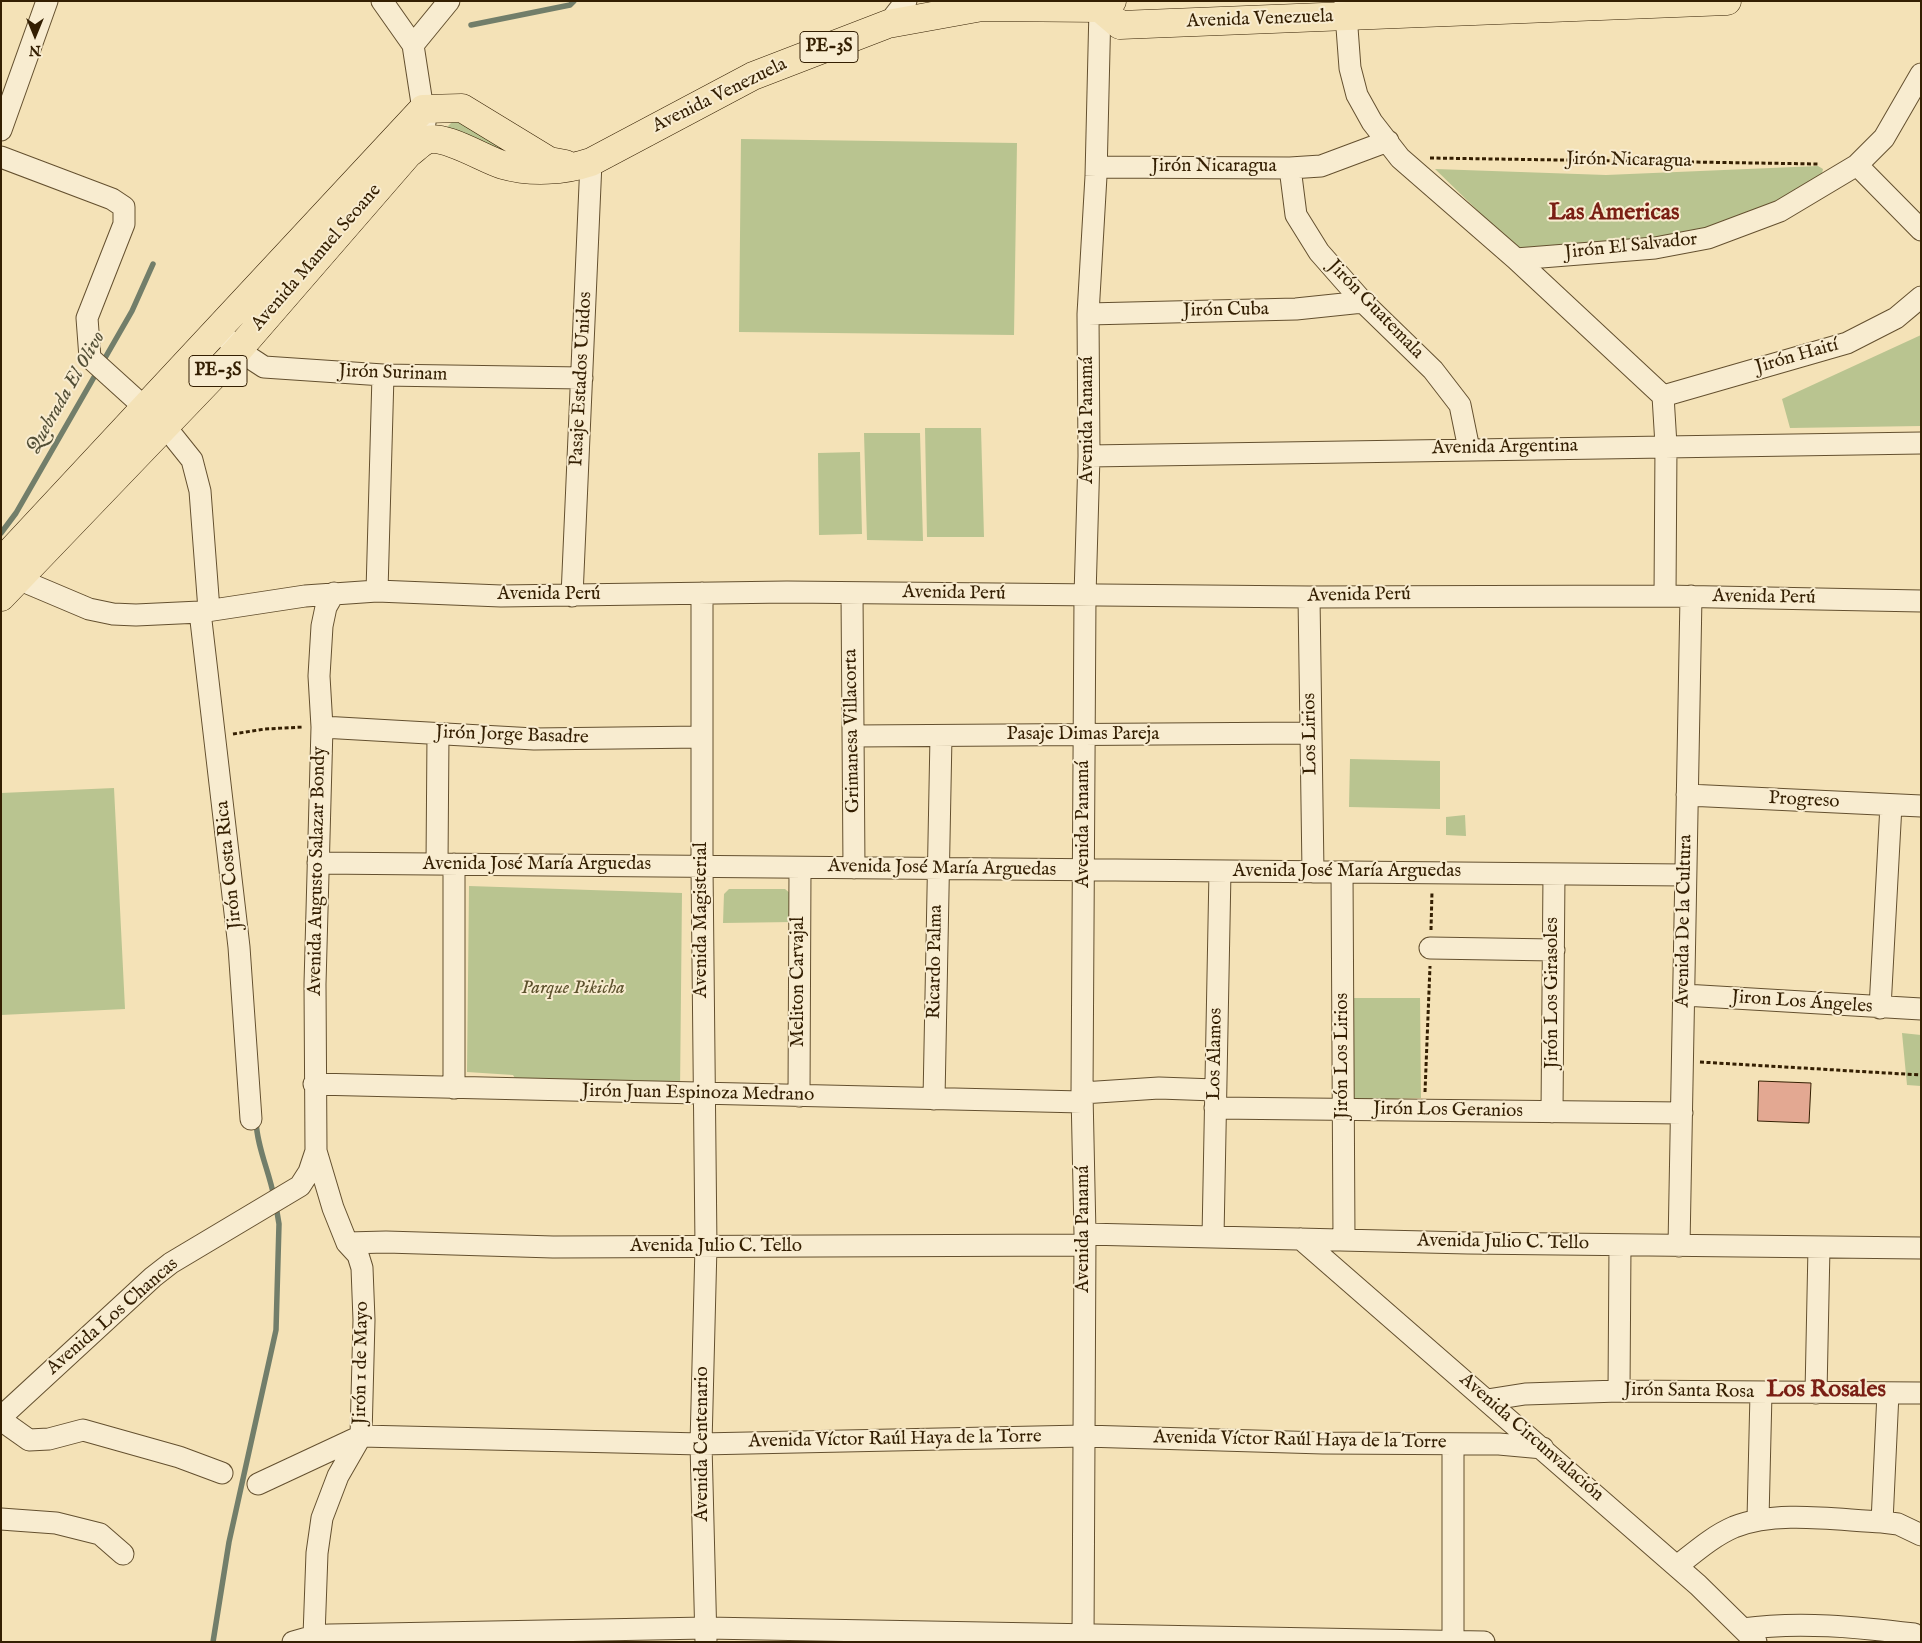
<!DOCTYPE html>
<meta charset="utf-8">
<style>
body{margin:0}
#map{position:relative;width:1922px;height:1643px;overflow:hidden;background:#f4e2b7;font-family:"IM FELL English",serif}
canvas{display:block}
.frame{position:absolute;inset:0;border:2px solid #341f02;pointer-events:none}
.north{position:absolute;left:10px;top:10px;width:50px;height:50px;-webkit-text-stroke:4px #f8ecd0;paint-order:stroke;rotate:180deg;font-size:14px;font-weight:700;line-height:20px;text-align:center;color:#341f02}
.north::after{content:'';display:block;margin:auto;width:18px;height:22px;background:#341f02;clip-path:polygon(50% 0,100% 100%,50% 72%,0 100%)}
</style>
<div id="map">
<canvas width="1922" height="1643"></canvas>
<div class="frame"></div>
<div class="north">N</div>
</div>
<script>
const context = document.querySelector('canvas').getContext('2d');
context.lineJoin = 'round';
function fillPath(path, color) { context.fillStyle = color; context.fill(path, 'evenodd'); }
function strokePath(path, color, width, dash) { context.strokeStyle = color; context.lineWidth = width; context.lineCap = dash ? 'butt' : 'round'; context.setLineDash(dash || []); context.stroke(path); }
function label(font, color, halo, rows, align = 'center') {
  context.font = font + ' "IM FELL English",serif'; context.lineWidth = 4; context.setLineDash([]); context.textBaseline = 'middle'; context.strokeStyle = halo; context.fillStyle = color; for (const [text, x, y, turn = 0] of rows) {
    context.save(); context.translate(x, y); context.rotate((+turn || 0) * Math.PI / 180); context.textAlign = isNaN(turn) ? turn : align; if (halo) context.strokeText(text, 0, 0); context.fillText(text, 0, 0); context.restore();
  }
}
const green = new Path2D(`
 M463 119 512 153H503L445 129 454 120Z
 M741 139 1017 143 1014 335 739 332Z
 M1818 166 1823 169 1821 178C1786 196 1750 217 1712 227 1649 242 1583 245 1518 250L1435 169 1606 175Z
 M1921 335V426L1790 428 1782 399Z
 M925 428H981L984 537H927Z
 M864 433H920L923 541 867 540Z
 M860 452 862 534 819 535 818 453Z
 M1350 759 1440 761V809L1349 807Z
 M114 788 125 1009 1 1015V793Z
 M1465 815 1466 836 1446 835V817Z
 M469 886 682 893 680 1092 519 1085 513 1075 467 1072Z
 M729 889H785L791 894 792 922 723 923 724 894Z
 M1352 998H1420L1421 1098 1348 1100Z
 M1902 1033 1921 1035V1086L1907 1085Z`);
const stream = new Path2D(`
 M471 25 570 5 574 1
 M1 533 16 513 132 311 153 264
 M256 1121C257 1147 269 1171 274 1197
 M213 1642 229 1542 276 1330 279 1224 276 1206`);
const building = new Path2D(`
 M1759 1081 1811 1083 1809 1123 1758 1121Z`);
const path = new Path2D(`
 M1430 158 1819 164
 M233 734 265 729 304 727
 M1431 930 1432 891
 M1700 1062 1921 1075
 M1425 1092 1430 966`);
const minor = new Path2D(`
 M382 1 413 45 425 123
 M1345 1 1350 68 1357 95 1372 122 1400 158 1516 259 1663 396 1666 445 1665 596
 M888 24 906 1
 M413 45 449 1
 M1 130 47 1
 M1 157 112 199 124 207V224L87 318 90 358 164 425 192 460 200 491 209 610
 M1857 165 1921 230
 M1097 167 1290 168 1321 166 1388 141
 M1290 168 1296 215 1319 252 1363 302 1433 370 1460 405 1469 449
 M1516 259 1655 248 1708 238 1780 211 1857 165 1884 138 1921 74
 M1088 314 1296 309 1363 302
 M227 339 238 350 264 367 383 375 582 378
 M1663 396 1847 343 1896 318 1921 297
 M1089 456 1921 443
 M9 570 18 579 89 609 113 614 136 615 200 612 305 596 377 591 501 596 787 592 1309 597 1665 596 1921 601
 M377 591 383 375
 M702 593V867L706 1246 701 1444 706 1642
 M852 593 854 868
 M572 596 591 162
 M1309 597 1313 872
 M200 612 239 947 251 1119
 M322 727 534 739 702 737
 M854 736 1311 733
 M1687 795 1921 806
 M318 863 1685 875
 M437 864 438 734
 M454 864V1088
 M1342 872 1344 1240
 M1430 948 1554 950
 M1684 995 1921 1009
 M1880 1008 1891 805
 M314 1084 1082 1102
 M1082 1093 1159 1088 1215 1090
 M799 1096 800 868
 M934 1099 941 736
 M1215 1108 1682 1113
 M1552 1112 1554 874
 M1085 1234 1468 1243 1921 1248
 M1213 1237 1220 871
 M1301 1239 1698 1585 1756 1642
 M347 1243 386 1242 553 1247 1085 1245
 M1679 1246 1691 596
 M1619 1391 1620 1245
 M1816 1393 1819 1247
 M1487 1400 1525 1394 1619 1391 1921 1393
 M1 1417 153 1277 171 1263 300 1186 309 1172 316 1151
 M1 1420 29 1440 49 1439 83 1430 179 1457 222 1473
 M1453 1444V1642
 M258 1484 361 1436 701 1444 1084 1436 1323 1443 1499 1444 1543 1448
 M1 1519 56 1523 100 1534 123 1554
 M1758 1519 1761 1393
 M1882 1522 1888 1393
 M1677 1566C1695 1552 1713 1536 1734 1527 1777 1510 1836 1520 1882 1522L1898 1524 1921 1535
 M1743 1629C1798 1621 1859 1627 1914 1634
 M314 1636 317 1553 322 1518 338 1476 361 1436 364 1320 362 1268 358 1255 347 1243 333 1208 316 1151 315 984 322 727 319 676 322 626 326 607 334 593
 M293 1642 314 1636 330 1635 706 1628 1484 1642
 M1083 1642 1085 1234 1082 1093 1085 596 1089 456 1088 314 1096 176 1100 8`);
const highway = new Path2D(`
 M1100 8 1120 25 1727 1
 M1 562 423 109 462 108 549 161 565 164
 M1 597 238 350 408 154C414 150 420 143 427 140 445 134 485 160 503 165 531 173 564 171 591 162L753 76 888 24 982 7 1100 8 1112 1`);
const shields = [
 [829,47,58],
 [218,371,58]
];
const shieldNames = [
 ["PE-3S",829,47],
 ["PE-3S",218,371]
];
const streetNames = [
 ["Avenida Venezuela",1260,20,-2],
 ["Avenida Venezuela",720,96,-26],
 ["Jirón Nicaragua",1629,161,1],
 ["Jirón Nicaragua",1214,167],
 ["Jirón El Salvador",1631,247,-6],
 ["Avenida Manuel Seoane",317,258,-49],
 ["Jirón Guatemala",1375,310,46],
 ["Jirón Cuba",1226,311,-1],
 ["Jirón Haití",1797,357,-16],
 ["Jirón Surinam",393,374,2],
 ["Pasaje Estados Unidos",582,379,-87],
 ["Avenida Panamá",1088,420,-90],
 ["Avenida Argentina",1505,448,-1],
 ["Avenida Perú",954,594,1],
 ["Avenida Perú",549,595],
 ["Avenida Perú",1359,596,-1],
 ["Avenida Perú",1764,598,1],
 ["Grimanesa Villacorta",853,731,-91],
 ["Los Lirios",1311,734,-91],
 ["Pasaje Dimas Pareja",1083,735],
 ["Jirón Jorge Basadre",512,736,2],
 ["Progreso",1804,801,3],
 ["Avenida Panamá",1084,824,-90],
 ["Jirón Costa Rica",230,865,-96],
 ["Avenida José María Arguedas",537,865],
 ["Avenida José María Arguedas",942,869,1],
 ["Avenida Augusto Salazar Bondy",318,871,-89],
 ["Avenida José María Arguedas",1347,872],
 ["Avenida Magisterial",702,920,-90],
 ["Avenida De la Cultura",1685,921,-89],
 ["Ricardo Palma",936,962,-89],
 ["Meliton Carvajal",799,982,-90],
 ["Jirón Los Girasoles",1553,993,-90],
 ["Jiron Los Ángeles",1802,1003,4],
 ["Los Alamos",1216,1054,-89],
 ["Jirón Los Lirios",1343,1056,-90],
 ["Jirón Juan Espinoza Medrano",698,1094,1],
 ["Jirón Los Geranios",1448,1111,1],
 ["Avenida Panamá",1084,1229,-90],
 ["Avenida Julio C. Tello",1503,1243,1],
 ["Avenida Julio C. Tello",716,1247],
 ["Avenida Los Chancas",113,1317,-41],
 ["Jirón 1 de Mayo",362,1363,-89],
 ["Jirón Santa Rosa",1689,1392,1],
 ["Avenida Circunvalación",1531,1438,41],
 ["Avenida Víctor Raúl Haya de la Torre",895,1440,-1],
 ["Avenida Víctor Raúl Haya de la Torre",1300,1441,1],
 ["Avenida Centenario",703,1444,-90]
];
const parkNames = [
 ["Parque Pikicha",573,989]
];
const waterNames = [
 ["Quebrada El Olivo",67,393,-60]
];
const districtNames = [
 ["Las Americas",1614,214],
 ["Los Rosales",1826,1391]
];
fillPath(green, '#b9c490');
strokePath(stream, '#727e6a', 5.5);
fillPath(building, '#e3a892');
strokePath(building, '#341f02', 1);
strokePath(minor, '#64502f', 23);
strokePath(highway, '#341f02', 29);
strokePath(path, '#341f02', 3, [4, 2.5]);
strokePath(minor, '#f8ecd0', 21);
strokePath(highway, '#f4e2b7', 28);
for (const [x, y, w] of shields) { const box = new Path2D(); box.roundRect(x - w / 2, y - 15.5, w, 31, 4); context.fillStyle = '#f8ecd0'; context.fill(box); strokePath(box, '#341f02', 1); }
label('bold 18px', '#341f02', null, shieldNames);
label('19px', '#341f02', '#f8ecd0', streetNames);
label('italic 19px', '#5c512d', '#f8ecd0', parkNames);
label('italic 20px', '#534f36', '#f8ecd0', waterNames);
label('bold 24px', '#7a1f14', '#f8ecd0', districtNames);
</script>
